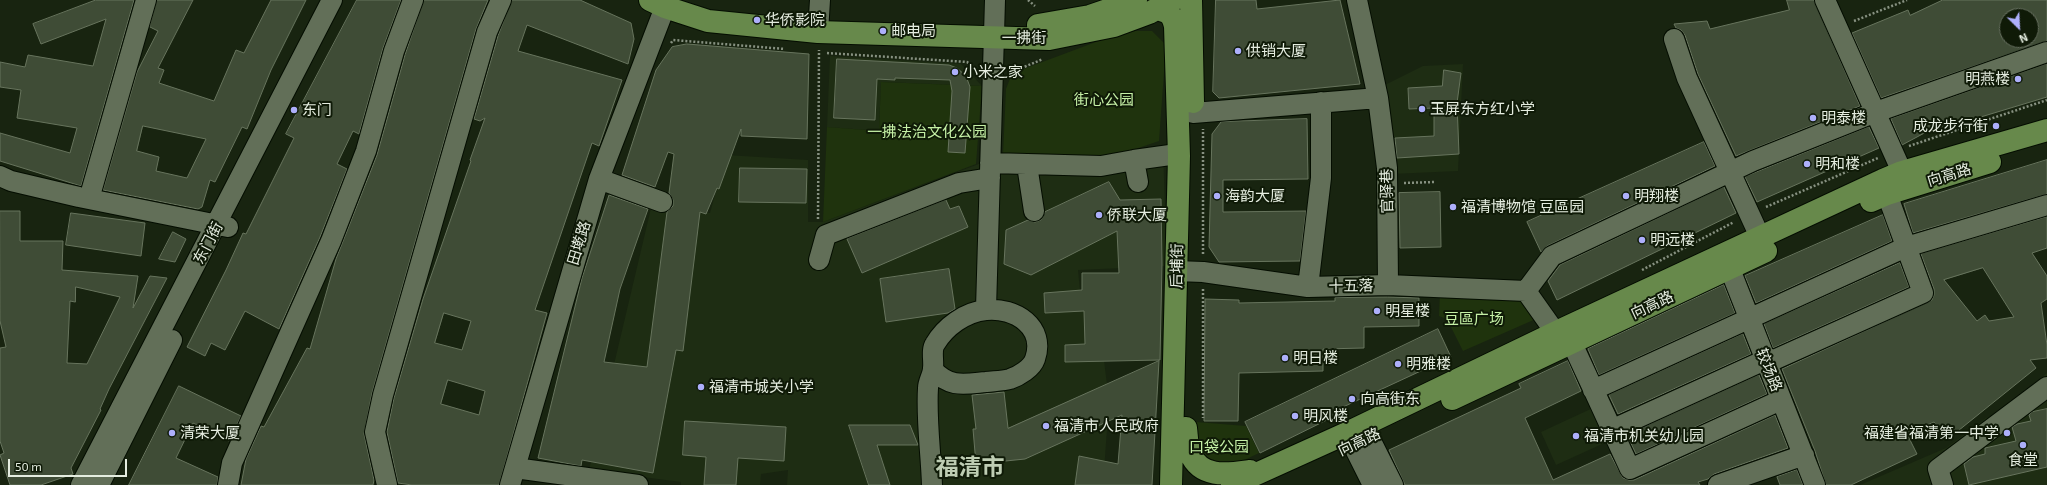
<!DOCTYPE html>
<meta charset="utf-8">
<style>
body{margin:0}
#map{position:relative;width:2047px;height:485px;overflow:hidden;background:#182410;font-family:"Exo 2",sans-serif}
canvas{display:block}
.north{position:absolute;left:1999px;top:8px;width:40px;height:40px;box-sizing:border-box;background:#0f1a07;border:1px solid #656e5e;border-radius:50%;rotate:156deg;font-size:11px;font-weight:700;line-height:16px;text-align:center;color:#e5ede0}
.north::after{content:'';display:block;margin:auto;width:14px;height:18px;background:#adaffb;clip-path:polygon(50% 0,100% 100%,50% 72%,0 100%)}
.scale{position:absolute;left:8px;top:459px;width:119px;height:18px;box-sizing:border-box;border:2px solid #e5ede0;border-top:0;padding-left:5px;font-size:12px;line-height:14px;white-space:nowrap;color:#e5ede0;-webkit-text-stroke:3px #0f1a07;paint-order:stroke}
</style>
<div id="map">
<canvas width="2047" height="485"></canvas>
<div class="north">N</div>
<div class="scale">50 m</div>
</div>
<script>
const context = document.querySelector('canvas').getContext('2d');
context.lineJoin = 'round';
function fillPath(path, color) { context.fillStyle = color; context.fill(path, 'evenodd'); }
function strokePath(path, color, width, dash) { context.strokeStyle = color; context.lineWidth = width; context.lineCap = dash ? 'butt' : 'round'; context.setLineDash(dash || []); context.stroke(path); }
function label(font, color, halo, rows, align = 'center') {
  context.font = font + ' "Exo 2","Noto Sans SC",sans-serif'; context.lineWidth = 4; context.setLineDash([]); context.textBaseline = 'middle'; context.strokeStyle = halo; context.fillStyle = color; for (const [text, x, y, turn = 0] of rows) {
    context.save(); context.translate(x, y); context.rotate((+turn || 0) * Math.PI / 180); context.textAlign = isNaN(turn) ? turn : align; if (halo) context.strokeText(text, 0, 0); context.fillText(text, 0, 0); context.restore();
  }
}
const built = new Path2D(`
 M830 56 961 64 982 86 881 82 879 131 827 127Z
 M1463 64 1458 171 1392 174 1381 87 1423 66Z
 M1163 149 1167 266 1078 270 1081 301 1097 303 1109 401 1103 485H787L788 470 761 474 760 485H681V482L589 470 652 204 710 213 726 155 808 160V222H823L1003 155Z
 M2047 373V485H1860L1946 448 1986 418 2002 411Z
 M1595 407 1611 440 1556 465 1541 432Z`);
const green = new Path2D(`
 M1135 31H1152L1166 45 1159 141 1100 161 1003 155 1006 89 1011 76 1021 70 1120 33Z
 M881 82 982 86 976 164 823 222 827 127 879 131Z
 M1440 293 1525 296 1538 318 1463 351 1447 319 1439 316Z
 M1196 422 1246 426 1259 453 1224 470 1196 455Z`);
const building = new Path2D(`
 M96 0H134L81 186 0 161V133L70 153 77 128 17 118 21 90 0 87V62L25 67 28 55 93 66 106 19 41 44 33 24Z
 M157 0H193L158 68 164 70 159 83 214 101 236 50 244 53 271 0H306L271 70 247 129 242 127 215 182 210 180 202 207 198 209 103 190 137 72 158 31 150 27ZM143 126 206 139 187 178 156 171 159 157 137 151Z
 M357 0H401L383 48 359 134 353 131 337 164 347 169 320 237 279 329 245 311 225 350 211 343 205 356 187 347 226 270 243 233 246 234 294 138 286 134Z
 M424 0H488L476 29 372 393 364 434 374 480 373 485H241L246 459 261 426 264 427 307 348 310 349 336 259 377 155 405 55Z
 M512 0H580L631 23 634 39 628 64 527 25 518 51 622 80 599 146 592 143 535 310 547 313 499 485H412L398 483 387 432 394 398 423 299 471 161 470 160 485 118 480 121 474 119 498 36ZM444 313 471 321 462 350 435 343ZM448 380 485 391 479 415 441 404Z
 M1216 0H1256L1257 9 1340 0 1360 84 1219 98 1213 92Z
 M1787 0H1814L1860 106 1736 156 1698 74 1685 35 1681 30 1676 28 1674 24 1707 21 1710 29 1789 10Z
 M1943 0H2047V41L1881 98 1852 33 1908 10 1910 15ZM2007 16H2031V40H2007Z
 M687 44 809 54 807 139 741 136V129L719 189 717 188 706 214 700 212 683 351 676 350 653 473 582 460 581 466 538 458 582 278 609 195 648 209 620 289 604 362 647 367 667 212 673 206V200L669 193 674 154 668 152 655 187 622 175 656 70 672 47Z
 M837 59 949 65 957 68 966 76 970 87 965 153 948 152 952 91 950 80 895 78V80L877 79 875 120 834 118Z
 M2047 64V97L1931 132 1930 130 1902 145 1891 119Z
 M1444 70 1461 73 1457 103 1459 154 1397 158 1395 138 1434 136V108L1409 109 1408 88 1442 86Z
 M1307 119 1308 179 1223 180V212L1306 211 1300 261 1219 262 1209 247 1212 134 1221 122Z
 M1869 127 1879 148 1757 202 1745 177Z
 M1704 142 1715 166 1547 246 1541 252 1527 222Z
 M2047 160V194L1913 233 1904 204Z
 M740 168 807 169 806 203 739 202Z
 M1109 182 1120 200 1161 199 1162 264 1160 360 1065 362V345L1085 344 1084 311 1045 313 1044 293 1082 290V273H1119L1117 231 1031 275 1004 264 1006 230 1028 220 1035 222 1041 220 1045 212Z
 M1724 187 1736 213 1557 300 1548 281 1560 265Z
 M1440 192 1441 247 1400 248 1399 193Z
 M946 200 950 209 959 206 968 227 862 273 847 239Z
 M0 211H20V241H63L62 270 138 276 133 308 150 276 167 278 109 389 100 409 101 410 71 468 73 474 41 485H10L0 455 4 453 0 441V348L6 347 0 321ZM76 287 120 297 87 364 67 363 70 301 75 302Z
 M71 213 145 223 141 256 66 245Z
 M1883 215 1892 241 1756 303 1745 276Z
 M2047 217V248L2032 253 2047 276V299L2041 303 2047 345V358L2030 360 2036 368 1948 439 1934 422 1907 434 1917 454 1851 485H1826L1815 451 1782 369 1932 300 1934 295V289L1921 254ZM1983 268 2014 317 1989 321 1985 315 1977 321 1944 280Z
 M173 232 186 239 175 262 159 259Z
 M1900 263 1909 287 1773 348 1764 324Z
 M949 269 955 309 948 313 886 322 880 279Z
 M1724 285 1735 313 1599 375 1588 349Z
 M1388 297 1419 298V326L1364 327V348L1323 349V371L1239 373 1238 421H1204L1205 299 1239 300V303L1335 301V298Z
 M1438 329 1451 357 1343 407 1345 411 1260 453 1245 422Z
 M1743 334 1751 354 1618 414 1609 395Z
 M1159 361 1152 485H1075L1079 456 1118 464 1122 415 1025 459 976 464 973 429H976L972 395 1004 392 1008 428Z
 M1568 361 1581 391 1525 418 1553 480 1610 454 1623 478 1629 480H1634L1775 415 1788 448 1714 474 1708 479 1698 482 1700 485H1405L1389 450 1521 388 1519 384Z
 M1759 375 1767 394 1636 454 1627 435Z
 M179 386 241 416 229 441 193 423 176 458 218 477 217 485H129Z
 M2047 409V467L1969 485 1964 464 1973 457 1985 454V448L2016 441 2012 427 2017 424 2031 421 2029 415 2032 412Z
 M685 421 786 427 784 461 738 458 736 485H704L706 457 683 455Z
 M849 425H910L918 445H877L890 485H869Z
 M1797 470 1803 485H1780L1777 477Z`);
const path = new Path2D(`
 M1028 0 1035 6
 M1854 21 1907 0
 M671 43 673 40 785 49
 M827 53 967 62 976 69
 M1010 73 1043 59
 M1909 146 2047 100
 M1404 183 1434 182
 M1766 207 1878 158
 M818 219 819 50
 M1203 254V129
 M1642 270 1734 222
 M1203 289V418`);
const minor = new Path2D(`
 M1357 0 1378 98 1387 168 1388 285
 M1825 0 1902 172
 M818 32 820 0
 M1674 39 1687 78 1760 237
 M1193 113 1378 98
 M1134 160 1170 155 1179 156
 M990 163 1101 166 1134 160 1138 182
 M1027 165 1034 211
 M0 176 11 181 79 197 228 227
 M599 179 662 202
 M89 199 146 0
 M1724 254 1815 485
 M819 260 826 235 959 183 990 178
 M1176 271 1203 272 1308 287 1388 285 1526 291
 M1308 287 1321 178V102
 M1526 291 1552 256 1753 161 1876 112 2047 52
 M1526 291 1555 332
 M986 309 995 0
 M1565 328 1630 469 1781 400
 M1593 390 1906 247 2047 205
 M1363 425 1393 485
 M1611 430 1765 360 1776 359 1923 293 1887 194 1883 180
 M1347 433 1373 485
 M515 468 638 485
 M81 485 332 0
 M99 485 172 340
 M228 485 232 463 331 241 366 151 394 51 413 0
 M387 485 375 432 383 395 487 32 501 0
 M510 485 599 179 665 7
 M932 485C931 453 926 420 928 388 928 381 933 375 933 368 934 361 931 350 935 344 945 327 965 312 986 310 1015 307 1046 327 1035 359 1032 368 1019 376 1010 379 1003 381 994 381 986 382 964 384 950 388 933 370
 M1718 485 1804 455
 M1943 485 1938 469 2047 387`);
const major = new Path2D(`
 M650 0 665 7 708 21 818 32 1049 39 1114 26 1149 13 1173 0
 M1191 0 1193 102
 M1157 9C1169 12 1172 14 1175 26L1179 156 1171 485
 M1038 25 1090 16 1136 0
 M1871 201 1887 194 1990 162
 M1452 399 1766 251
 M1186 428C1187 436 1187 446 1190 453 1201 479 1228 474 1250 471
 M1232 485 1347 433 1565 328 1883 180 1902 172 2047 130`);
const markers = [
 [757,20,4,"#adaffb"],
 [883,31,4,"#adaffb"],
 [1238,51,4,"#adaffb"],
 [955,72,4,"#adaffb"],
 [2018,79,4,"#adaffb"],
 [1422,109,4,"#adaffb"],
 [294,110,4,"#adaffb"],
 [1813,118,4,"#adaffb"],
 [1996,126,4,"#adaffb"],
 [1807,164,4,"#adaffb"],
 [1217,196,4,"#adaffb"],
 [1626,196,4,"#adaffb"],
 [1453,207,4,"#adaffb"],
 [1099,215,4,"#adaffb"],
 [1642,240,4,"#adaffb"],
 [1377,311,4,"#adaffb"],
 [1285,358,4,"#adaffb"],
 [1398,364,4,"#adaffb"],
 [701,387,4,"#adaffb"],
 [1352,399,4,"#adaffb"],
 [1295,416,4,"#adaffb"],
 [1046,426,4,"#adaffb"],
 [172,433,4,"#adaffb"],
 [2007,433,4,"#adaffb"],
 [1576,436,4,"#adaffb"],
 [2023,445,4,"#adaffb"]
];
const poiNames = [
 ["华侨影院",765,20],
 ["邮电局",891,31],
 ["供销大厦",1246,51],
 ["小米之家",963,72],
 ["明燕楼",2010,79,"right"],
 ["玉屏东方红小学",1430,109],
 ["东门",302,110],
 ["明泰楼",1821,118],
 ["成龙步行街",1988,126,"right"],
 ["明和楼",1815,164],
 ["海韵大厦",1225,196],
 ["明翔楼",1634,196],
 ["福清博物馆 豆區园",1461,207],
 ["侨联大厦",1107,215],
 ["明远楼",1650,240],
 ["明星楼",1385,311],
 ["明日楼",1293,358],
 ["明雅楼",1406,364],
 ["福清市城关小学",709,387],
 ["向高街东",1360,399],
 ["明风楼",1303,416],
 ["福清市人民政府",1054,426],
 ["清荣大厦",180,433],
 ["福建省福清第一中学",1999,433,"right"],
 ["福清市机关幼儿园",1584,436],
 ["食堂",2023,460,"center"]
];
const streetNames = [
 ["一拂街",1024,38],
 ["向高路",1949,175,-17],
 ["官驿巷",1387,191,-91],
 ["东门街",208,243,-62],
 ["田墘路",579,243,-73],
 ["后埔街",1177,266,-89],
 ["十五落",1351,286,-1],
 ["向高路",1652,305,-25],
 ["较场路",1769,370,68],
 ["向高路",1359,442,-25]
];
const parkNames = [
 ["街心公园",1104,100],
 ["一拂法治文化公园",927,132],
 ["豆區广场",1474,319],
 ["口袋公园",1219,447]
];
const townNames = [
 ["福清市",970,467]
];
fillPath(built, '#1e2d13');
fillPath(green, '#1f330d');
fillPath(building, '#3f4c36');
strokePath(building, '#67745d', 1);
strokePath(minor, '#040d00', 22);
strokePath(major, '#040d00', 24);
strokePath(path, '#879181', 2.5, [2, 2]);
strokePath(minor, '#626f58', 20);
strokePath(major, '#67894b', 22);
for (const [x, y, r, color] of markers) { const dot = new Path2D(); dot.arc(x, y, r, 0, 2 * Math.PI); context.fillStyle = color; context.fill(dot); strokePath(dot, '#0f1a07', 1.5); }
label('15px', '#e5ede0', '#0f1a07', poiNames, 'left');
label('15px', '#e5ede0', '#0f1a07', streetNames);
label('15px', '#c5f0a6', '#0f1a07', parkNames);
label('bold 23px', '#becdb3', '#0f1a07', townNames);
</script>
